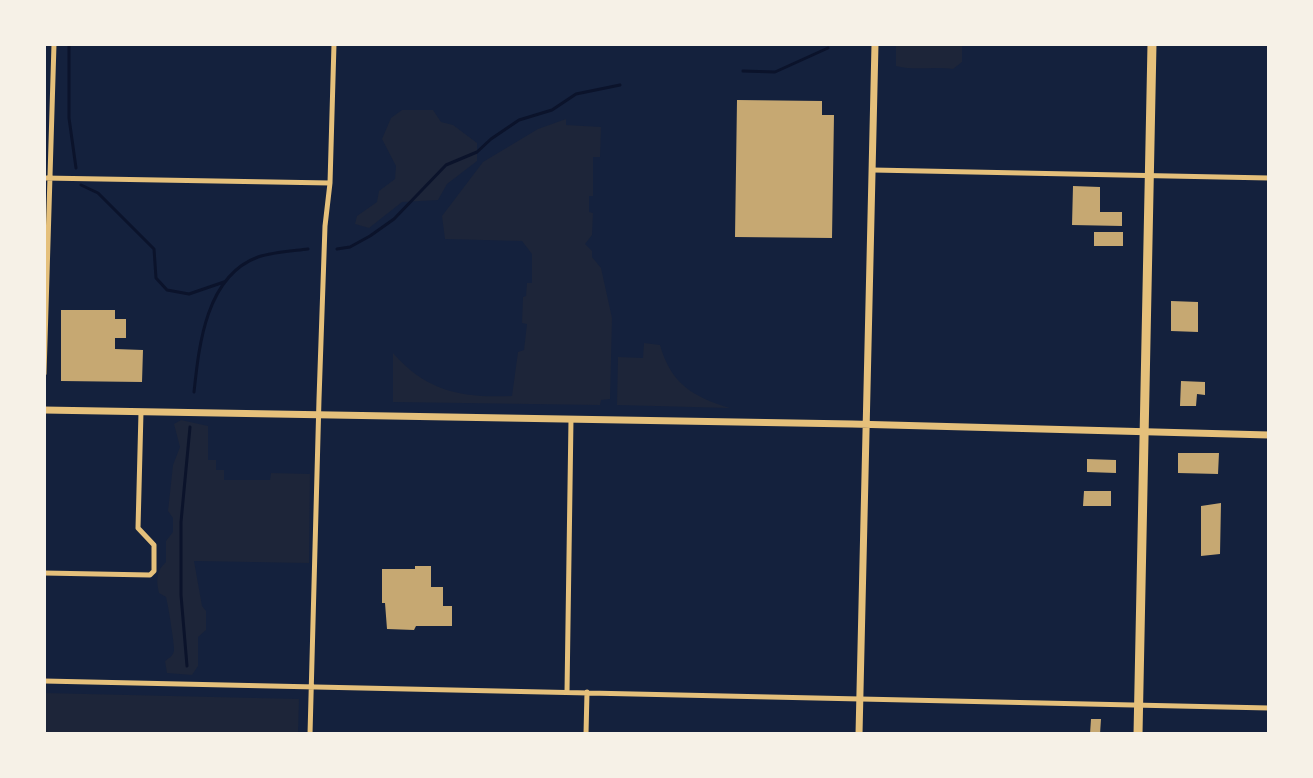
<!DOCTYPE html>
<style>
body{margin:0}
#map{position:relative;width:1313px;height:778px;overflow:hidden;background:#14213d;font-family:Overpass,sans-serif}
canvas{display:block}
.frame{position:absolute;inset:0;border:46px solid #f6f1e7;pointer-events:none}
</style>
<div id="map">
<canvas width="1313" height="778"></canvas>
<div class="frame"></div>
</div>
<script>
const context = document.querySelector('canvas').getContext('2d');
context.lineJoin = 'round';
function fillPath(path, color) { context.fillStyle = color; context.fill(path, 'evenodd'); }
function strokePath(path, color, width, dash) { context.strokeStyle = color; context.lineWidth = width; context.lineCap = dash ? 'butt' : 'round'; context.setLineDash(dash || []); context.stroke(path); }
const green = new Path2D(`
 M896 44H962V62L953 69C933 66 916 71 896 66Z
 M402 110H433L441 122 453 125 477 143V161L447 184 438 200 402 202 369 228 355 224 357 216 377 202 379 191 395 179 396 166 382 139 391 118Z
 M566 119V125L601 127 600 157H593V196H589V212L593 213 592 235 585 244 592 251V257L601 268 612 318 610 399 601 400 600 405 393 402V353C427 392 462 398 512 396L518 352 524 350 527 324 522 323 523 297 526 296 527 283H532V254L522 241 445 239 442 216 483 162 538 129Z
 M644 343 660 345C671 384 693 397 730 408L617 405 618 357 643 358Z
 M181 420 208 426V460H216V470H224V480H270L271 473 310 474 309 563 194 561 202 606 206 611V630L198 637V666L192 675 167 673 165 661C170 657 172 657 174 651 175 647 168 604 166 597L159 593C156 580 156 571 166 562V541L173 532V518L168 511 173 465 180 447 174 424Z
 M44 693 299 699 298 734H44Z`);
const stream = new Path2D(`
 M69 44V118L76 168
 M743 71 775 72 828 48
 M81 185 98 193 154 249 156 278 167 290 189 294 224 282
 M337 249 350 247 370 236 394 219 446 165 477 152 491 139 519 120 552 110 576 94 620 85
 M194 392C199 345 206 276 258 257 273 252 292 251 308 249
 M187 666 181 595V522L190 427`);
const building = new Path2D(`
 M737 100 822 101V115H834L832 238 735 237Z
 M1073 186 1100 187V212H1122V226L1072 225Z
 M1094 232H1123V246H1094Z
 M1171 301 1198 302V332L1171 331Z
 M61 310H115V319H126V338H115V349L143 350 142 382 61 381Z
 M1181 381 1205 382V395L1197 394 1196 406H1180Z
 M1178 453H1219L1218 474 1178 473Z
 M1087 459 1116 460V473L1087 472Z
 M1084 491H1111V506H1083Z
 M1221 503 1220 554 1201 556V506Z
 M415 566H431V587H443V606H452V626H416L414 630 387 629 385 603H382V569H415Z
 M1091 719H1101L1100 734H1090Z`);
const minor = new Path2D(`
 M873 170 1269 178
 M44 178 330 183
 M44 374 54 44
 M44 573 150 575 154 571V545L138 528 141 412
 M44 681 1269 708
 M567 692 571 419
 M310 734 319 399 325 226 330 183 334 44
 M586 734 587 692`);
const tertiary = new Path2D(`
 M44 410 852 424 1269 435
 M859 734 875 44`);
const trunk = new Path2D(`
 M1138 734 1152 44`);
fillPath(green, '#1d2539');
strokePath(stream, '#0b132b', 3);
fillPath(building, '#c6a872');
strokePath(minor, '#e5c07b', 5);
strokePath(tertiary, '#e5c07b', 7);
strokePath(trunk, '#e5c07b', 9);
</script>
